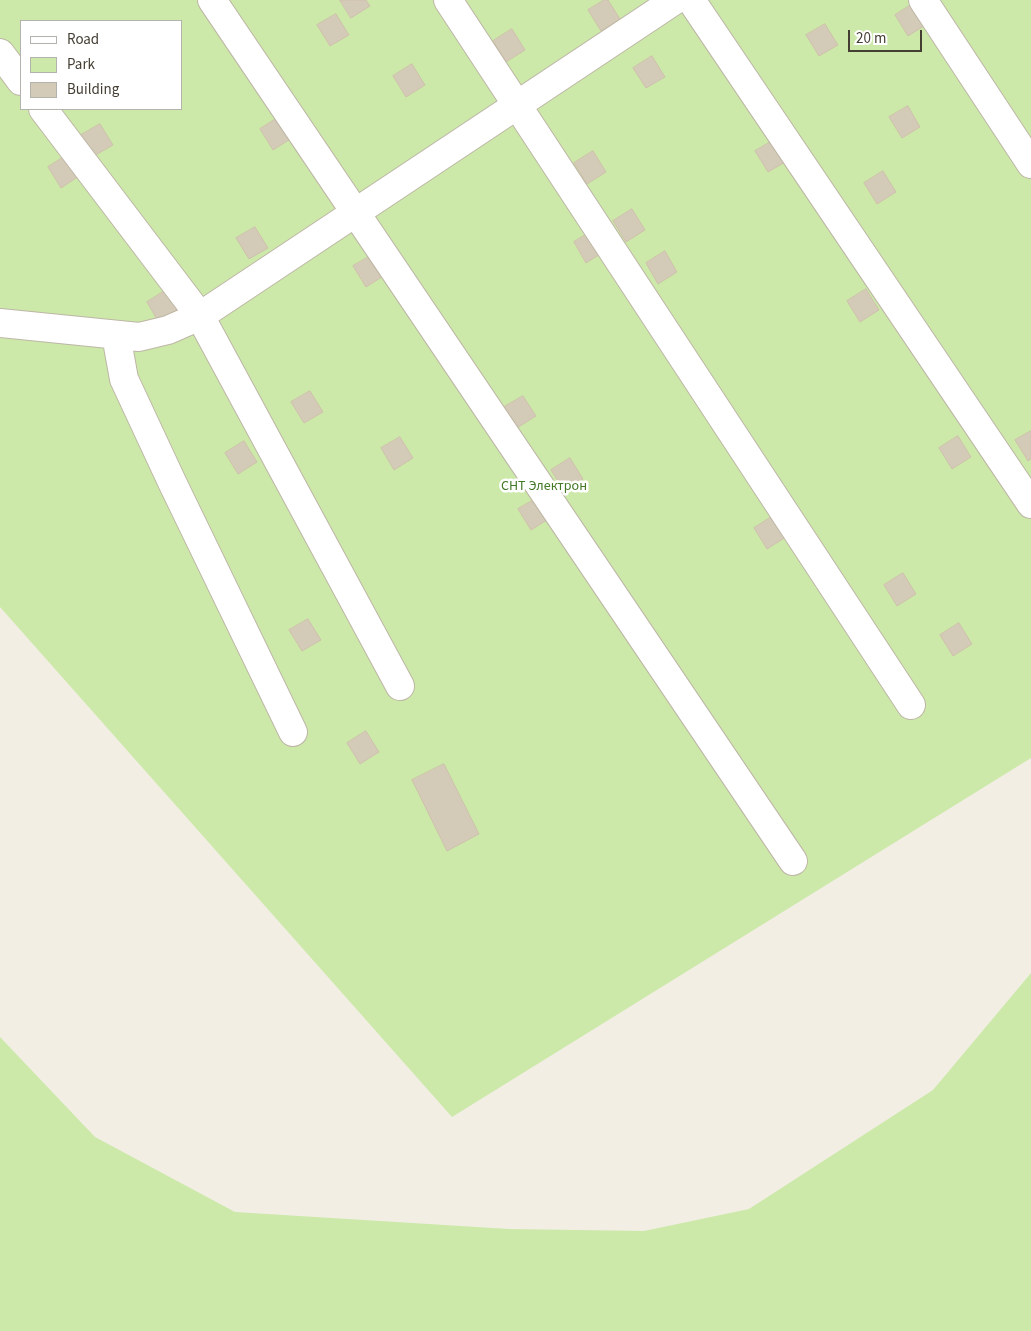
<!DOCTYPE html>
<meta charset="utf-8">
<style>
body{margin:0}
#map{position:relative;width:1031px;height:1331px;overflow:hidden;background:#f2eee3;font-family:"Source Sans 3",sans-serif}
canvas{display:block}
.legend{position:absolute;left:20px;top:20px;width:162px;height:90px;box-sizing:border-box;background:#fff;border:1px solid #b4b2ad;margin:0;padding:6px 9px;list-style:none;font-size:15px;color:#443e33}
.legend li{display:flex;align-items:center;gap:10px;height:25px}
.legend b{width:25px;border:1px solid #b4b2ad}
.scale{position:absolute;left:848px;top:30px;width:74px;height:22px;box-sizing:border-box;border:2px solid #443e33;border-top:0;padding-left:6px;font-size:15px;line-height:18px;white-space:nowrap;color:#443e33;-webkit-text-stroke:4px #fff;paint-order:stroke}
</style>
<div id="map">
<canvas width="1031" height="1331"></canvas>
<ul class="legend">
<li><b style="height:6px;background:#fff"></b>Road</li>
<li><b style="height:14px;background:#cce9aa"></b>Park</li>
<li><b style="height:14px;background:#d4cab8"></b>Building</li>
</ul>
<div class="scale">20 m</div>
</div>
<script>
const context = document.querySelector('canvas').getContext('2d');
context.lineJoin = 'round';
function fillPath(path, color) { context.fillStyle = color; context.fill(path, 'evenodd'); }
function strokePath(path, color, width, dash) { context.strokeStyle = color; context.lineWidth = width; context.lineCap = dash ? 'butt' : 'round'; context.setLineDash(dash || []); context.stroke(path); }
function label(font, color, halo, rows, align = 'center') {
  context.font = font + ' "Source Sans 3",sans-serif'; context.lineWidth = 5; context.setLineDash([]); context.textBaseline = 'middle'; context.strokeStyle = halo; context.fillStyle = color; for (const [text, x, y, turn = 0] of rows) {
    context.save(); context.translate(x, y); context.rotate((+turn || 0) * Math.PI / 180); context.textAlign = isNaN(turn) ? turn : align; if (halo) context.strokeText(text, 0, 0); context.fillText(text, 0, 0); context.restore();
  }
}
const green = new Path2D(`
 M0 0H1031V758L452 1117 0 607ZM21 21H181V109H21Z
 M1031 973V1331H0V1037L95 1137 235 1212 509 1229 644 1231 749 1209 933 1090Z`);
const building = new Path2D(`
 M340 0H366L370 6 351 18Z
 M604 0H608L620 19 601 31 588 10Z
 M914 3 927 24 908 36 895 15Z
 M336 14 349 35 330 46 317 25Z
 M825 24 838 45 819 56 806 35Z
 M512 29 525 50 506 62 493 41Z
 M652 56 665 77 646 88 633 68Z
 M412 64 425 85 406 97 393 76Z
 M908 106 920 127 902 138 889 117Z
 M279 117 292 138 273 150 260 129Z
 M100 124 113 145 94 156 81 135Z
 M774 140 787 161 768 172 755 151Z
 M593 151 606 172 587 184 574 163Z
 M67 155 79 176 61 188 48 167Z
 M883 171 896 192 877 204 864 183Z
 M632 209 645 230 626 242 613 221Z
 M255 227 268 248 249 259 236 238Z
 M593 230 605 251 586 263 574 242Z
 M665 251 677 272 658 284 646 263Z
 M372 255 385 275 366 287 353 266Z
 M866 289 879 310 860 322 847 301Z
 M166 290 178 311 159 323 147 302Z
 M310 391 323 412 304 423 291 402Z
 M523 396 536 416 517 428 504 407Z
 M1031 431V459L1028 461 1015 440Z
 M958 436 971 457 952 469 939 448Z
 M400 437 413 458 394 470 381 448Z
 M244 441 257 462 238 474 225 453Z
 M570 458 583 479 564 491 551 470Z
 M537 498 550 518 531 530 518 509Z
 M773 516 786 537 767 549 754 528Z
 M903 573 916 594 897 606 884 585Z
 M308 619 321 640 302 651 289 630Z
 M959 623 972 644 953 656 940 635Z
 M366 731 379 752 360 764 347 743Z
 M444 764 479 834 447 851 412 780Z`);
const minor = new Path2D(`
 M212 0 793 861
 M448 0 911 705
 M691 0 1031 504
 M923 0 1031 164
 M0 53 21 81
 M43 109 200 316 400 686
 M0 323 139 337 168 330 200 316 675 0
 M116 335 124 379 172 482 293 732`);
const parkNames = [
 ["СНТ Электрон",544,487]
];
fillPath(green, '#cce9aa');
fillPath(building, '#d4cab8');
strokePath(building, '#cfc2ab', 1);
strokePath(minor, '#beb6a6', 30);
strokePath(minor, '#fff', 28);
label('14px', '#437825', '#fff', parkNames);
</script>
